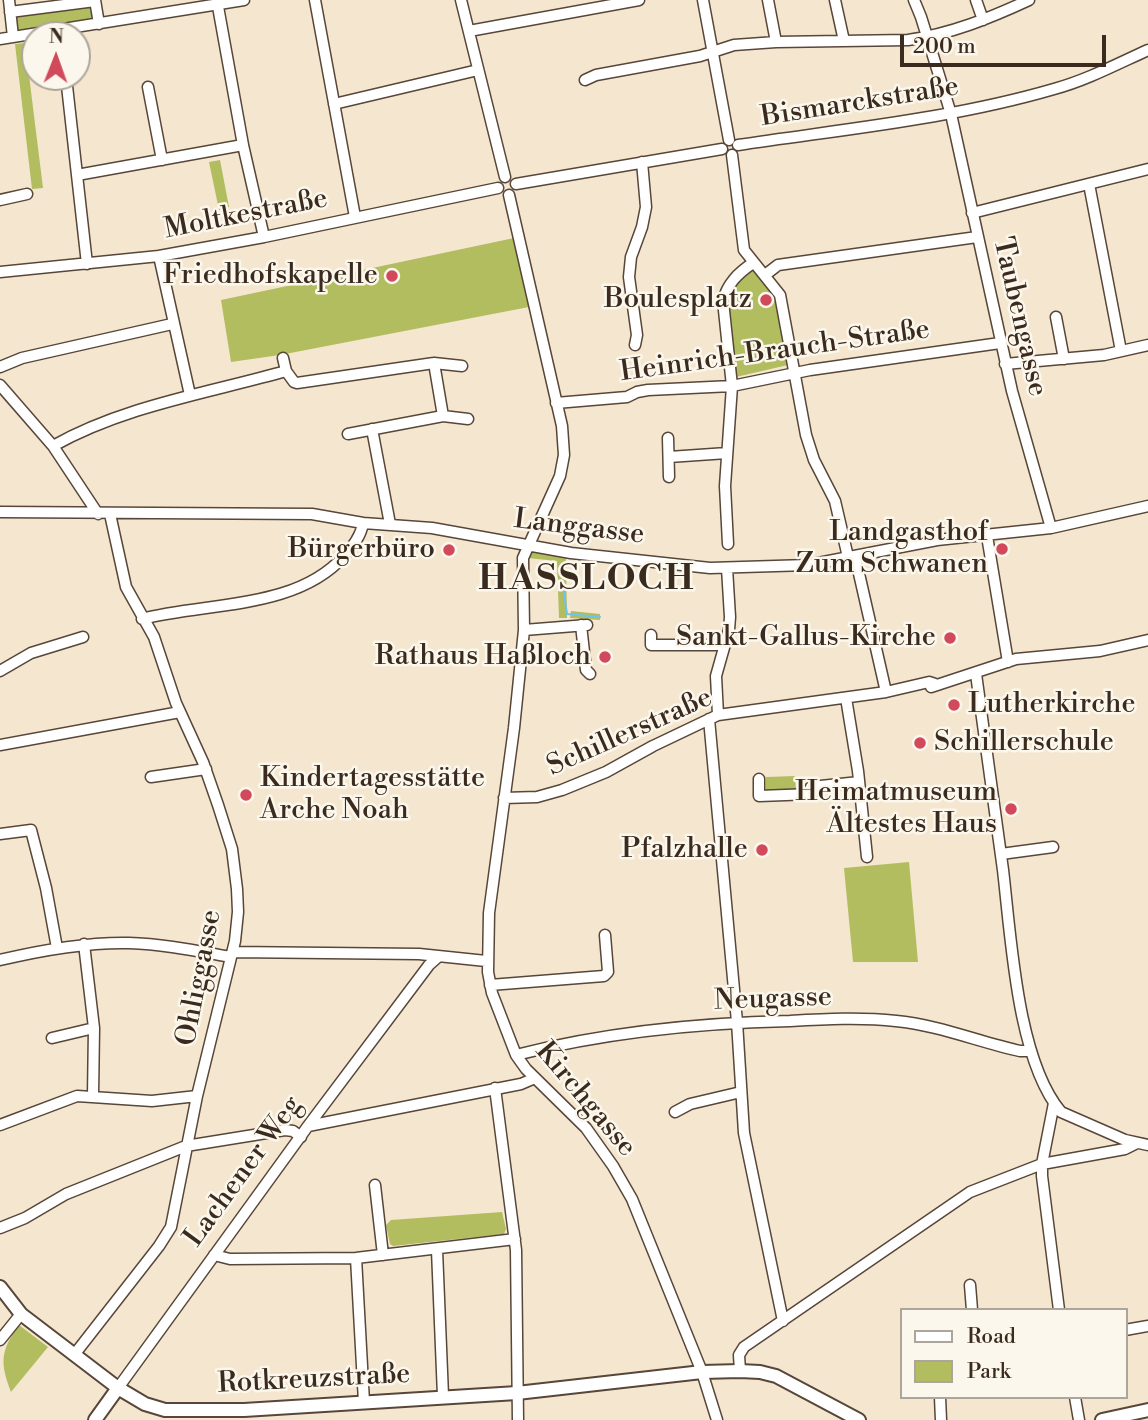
<!DOCTYPE html>
<meta charset="utf-8">
<style>
body{margin:0}
#map{position:relative;width:1148px;height:1420px;overflow:hidden;background:#f5e7cf;font-family:"Libre Bodoni",serif}
canvas{display:block}
.legend{position:absolute;left:900px;top:1308px;width:228px;height:91px;box-sizing:border-box;background:#fbf7ec;border:2px solid #aea59a;margin:0;padding:9px 12px;list-style:none;font-size:21px;color:#3b2a1e}
.legend li{display:flex;align-items:center;gap:14px;height:35px}
.legend b{width:35px;border:2px solid #aea59a}
.north{position:absolute;left:21px;top:21px;width:70px;height:70px;box-sizing:border-box;background:#fbf7ec;border:2px solid #aea59a;border-radius:50%;rotate:1deg;font-size:19px;font-weight:700;line-height:28px;text-align:center;color:#3b2a1e}
.north::after{content:'';display:block;margin:auto;width:24px;height:32px;background:#d1495b;clip-path:polygon(50% 0,100% 100%,50% 72%,0 100%)}
.scale{position:absolute;left:900px;top:35px;width:206px;height:32px;box-sizing:border-box;border:4px solid #3b2a1e;border-top:0;padding-left:9px;font-size:21px;line-height:24px;white-space:nowrap;color:#3b2a1e;-webkit-text-stroke:5px #fbf7ec;paint-order:stroke}
</style>
<div id="map">
<canvas width="1148" height="1420"></canvas>
<ul class="legend">
<li><b style="height:9px;background:#fff"></b>Road</li>
<li><b style="height:19px;background:#b1bd5f"></b>Park</li>
</ul>
<div class="north">N</div>
<div class="scale">200 m</div>
</div>
<script>
const context = document.querySelector('canvas').getContext('2d');
context.lineJoin = 'round';
function fillPath(path, color) { context.fillStyle = color; context.fill(path, 'evenodd'); }
function strokePath(path, color, width, dash) { context.strokeStyle = color; context.lineWidth = width; context.lineCap = dash ? 'butt' : 'round'; context.setLineDash(dash || []); context.stroke(path); }
function label(font, color, halo, rows, align = 'center') {
  context.font = font + ' "Libre Bodoni",serif'; context.lineWidth = 5; context.setLineDash([]); context.textBaseline = 'middle'; context.strokeStyle = halo; context.fillStyle = color; for (const [text, x, y, turn = 0] of rows) {
    context.save(); context.translate(x, y); context.rotate((+turn || 0) * Math.PI / 180); context.textAlign = isNaN(turn) ? turn : align; if (halo) context.strokeText(text, 0, 0); context.fillText(text, 0, 0); context.restore();
  }
}
const green = new Path2D(`
 M91 4 93 20 17 31 14 15Z
 M25 43 43 188 32 189 15 44Z
 M220 160 229 207 219 210 209 162Z
 M514 238 529 307 280 355 231 362 221 300Z
 M753 270 777 298 788 365 736 377 727 304 734 286Z
 M529 549 566 556 567 618H559L557 561 527 558Z
 M571 611 600 614V620L570 618Z
 M795 776 796 790 766 791V777Z
 M909 862 918 962H853L844 868Z
 M502 1212 506 1229 504 1234 393 1246 390 1244 386 1225 391 1220Z
 M19 1325 48 1347 11 1392C0 1363 0 1351 19 1325Z`);
const stream = new Path2D(`
 M563 587 567 614 600 617`);
const minor = new Path2D(`
 M9 0 13 37
 M95 0 99 24
 M315 0 355 217
 M461 0 505 177
 M703 0 729 140
 M768 0 776 42
 M835 0 844 41
 M914 0 921 17 951 114 1012 391 1051 528
 M976 0 983 20
 M217 1 243 145 264 237
 M10 12 95 1
 M469 31 639 0
 M0 39 244 0
 M66 77 87 264
 M585 80 596 75 700 56 734 45 776 42 908 40C951 34 990 18 1029 0
 M148 87 162 160
 M334 104 478 70
 M738 145C844 129 951 119 1054 89 1087 80 1117 64 1148 50
 M732 155 744 250 780 295 806 435 814 460 835 501 848 557
 M77 175 243 145
 M516 184 722 149
 M1089 184 1121 351
 M509 195 562 426 564 455 560 476 523 558 524 630 514 728 489 913 488 972 492 993 516 1055 526 1069 586 1128 613 1166 632 1199 702 1372 717 1420
 M0 200 27 194
 M972 213 1148 169
 M159 256 190 395
 M0 272 159 256 264 237 498 188
 M765 275 778 265 977 237
 M1056 317 1064 359
 M635 345 637 335 629 277 631 257 642 227 646 207 642 162
 M283 358 286 371 294 382 297 383 434 363 462 366
 M434 363 443 416
 M1005 364 1104 355 1148 345
 M0 367 22 358 172 324
 M0 385 53 446 98 514
 M556 403 627 397 637 392 648 390 732 386 810 370 1000 343
 M372 429 390 524
 M348 434 443 416 468 419
 M668 438 669 477
 M53 446C124 406 208 393 286 371
 M669 457 727 453
 M0 512 312 514 363 523 432 528 571 553 710 568 808 565 937 540 1051 528 1148 506
 M987 536 1008 662
 M728 544 725 486 732 386 723 301C727 284 738 273 753 263
 M855 556 886 692
 M142 619C207 602 296 610 344 556 353 546 361 536 363 523
 M581 625 586 670 590 674
 M524 630 587 625
 M651 635V645H724
 M0 671 31 653 83 637
 M976 674C985 739 994 805 1003 870 1011 937 1017 1060 1061 1112L1125 1140 1148 1145
 M931 687 1016 659 1100 651 1148 640
 M846 698 858 771 867 857
 M718 715 716 676 729 630 730 617 727 568
 M709 719 737 1022 744 1133 783 1321
 M0 745 180 712
 M151 777 206 769
 M759 779V796L812 794 811 787 859 782
 M504 798 537 797 562 790 606 772 653 746 718 715 886 692 929 682 935 684
 M0 834 31 830 46 888 57 948
 M1001 854 1053 847
 M84 944 94 1028 93 1096
 M233 952 419 954 486 961
 M0 960C42 950 86 942 129 943 164 944 197 951 231 957
 M490 985 604 976 608 972 605 935
 M52 1038 94 1028
 M516 1055C606 1032 697 1023 790 1021 825 1019 861 1017 896 1021 938 1025 979 1042 1020 1051H1030
 M495 1088 516 1250 518 1420
 M1054 1103 1042 1164V1176L1059 1310
 M675 1112 690 1104 741 1092
 M0 1125 77 1096 152 1101 197 1096
 M308 1126 521 1084 535 1078
 M375 1185 383 1255
 M0 1228 25 1218 66 1194 186 1146 285 1130 293 1131 301 1137
 M437 1250 443 1396
 M214 1255 230 1259 356 1258 515 1239
 M356 1258 364 1402
 M970 1285 972 1310
 M1125 1330 1148 1326
 M0 1340 21 1314
 M74 1355 159 1246 171 1227 197 1096 235 941 238 912 237 889 232 849 218 805 203 762 176 703 154 637 126 587 110 514
 M740 1371 739 1355 744 1347 970 1192 1042 1164 1125 1149 1137 1143
 M118 1388 308 1126 429 965 438 957
 M940 1397 941 1420
 M1075 1397 1079 1420`);
const major = new Path2D(`
 M0 1287 21 1314 118 1388 145 1404 165 1410H244L517 1393 702 1372 740 1371 760 1372 776 1376 859 1420
 M95 1420 118 1388
 M1102 1420 1148 1410`);
const markers = [
 [392,276,7,"#d1495b"],
 [766,300,7,"#d1495b"],
 [1002,549,7,"#d1495b"],
 [449,550,7,"#d1495b"],
 [950,638,7,"#d1495b"],
 [605,657,7,"#d1495b"],
 [954,705,7,"#d1495b"],
 [920,743,7,"#d1495b"],
 [246,795,7,"#d1495b"],
 [1011,809,7,"#d1495b"],
 [762,850,7,"#d1495b"]
];
const streetNames = [
 ["Bismarckstraße",860,103,-9],
 ["Moltkestraße",246,215,-11],
 ["Taubengasse",1019,317,77],
 ["Heinrich-Brauch-Straße",775,352,-8],
 ["Langgasse",579,528,7],
 ["Schillerstraße",630,733,-24],
 ["Ohliggasse",200,978,-79],
 ["Neugasse",773,1000,-2],
 ["Kirchgasse",585,1100,50],
 ["Lachener Weg",244,1172,-54],
 ["Rotkreuzstraße",314,1380,-3]
];
const poiNames = [
 ["Friedhofskapelle",378,276],
 ["Boulesplatz",752,300],
 ["Landgasthof",988,533],
 ["Zum Schwanen",988,565],
 ["Bürgerbüro",435,550],
 ["Sankt-Gallus-Kirche",936,638],
 ["Rathaus Haßloch",591,657],
 ["Lutherkirche",968,705,"left"],
 ["Schillerschule",934,743,"left"],
 ["Kindertagesstätte",260,779,"left"],
 ["Arche Noah",260,811,"left"],
 ["Heimatmuseum",997,793],
 ["Ältestes Haus",997,825],
 ["Pfalzhalle",748,850]
];
const districtNames = [
 ["HASSLOCH",587,581]
];
fillPath(green, '#b1bd5f');
strokePath(stream, '#71c1ec', 2);
strokePath(minor, '#574639', 13);
strokePath(major, '#574639', 16);
strokePath(minor, '#fff', 10);
strokePath(major, '#fff', 12);
for (const [x, y, r, color] of markers) { const dot = new Path2D(); dot.arc(x, y, r, 0, 2 * Math.PI); context.fillStyle = color; context.fill(dot); strokePath(dot, '#fbf7ec', 2.5); }
label('28px', '#3b2a1e', '#fbf7ec', streetNames);
label('28px', '#3b2a1e', '#fbf7ec', poiNames, 'right');
context.letterSpacing = '2px';
label('bold 35px', '#3b2a1e', '#fbf7ec', districtNames);
context.letterSpacing = '0px';
</script>
